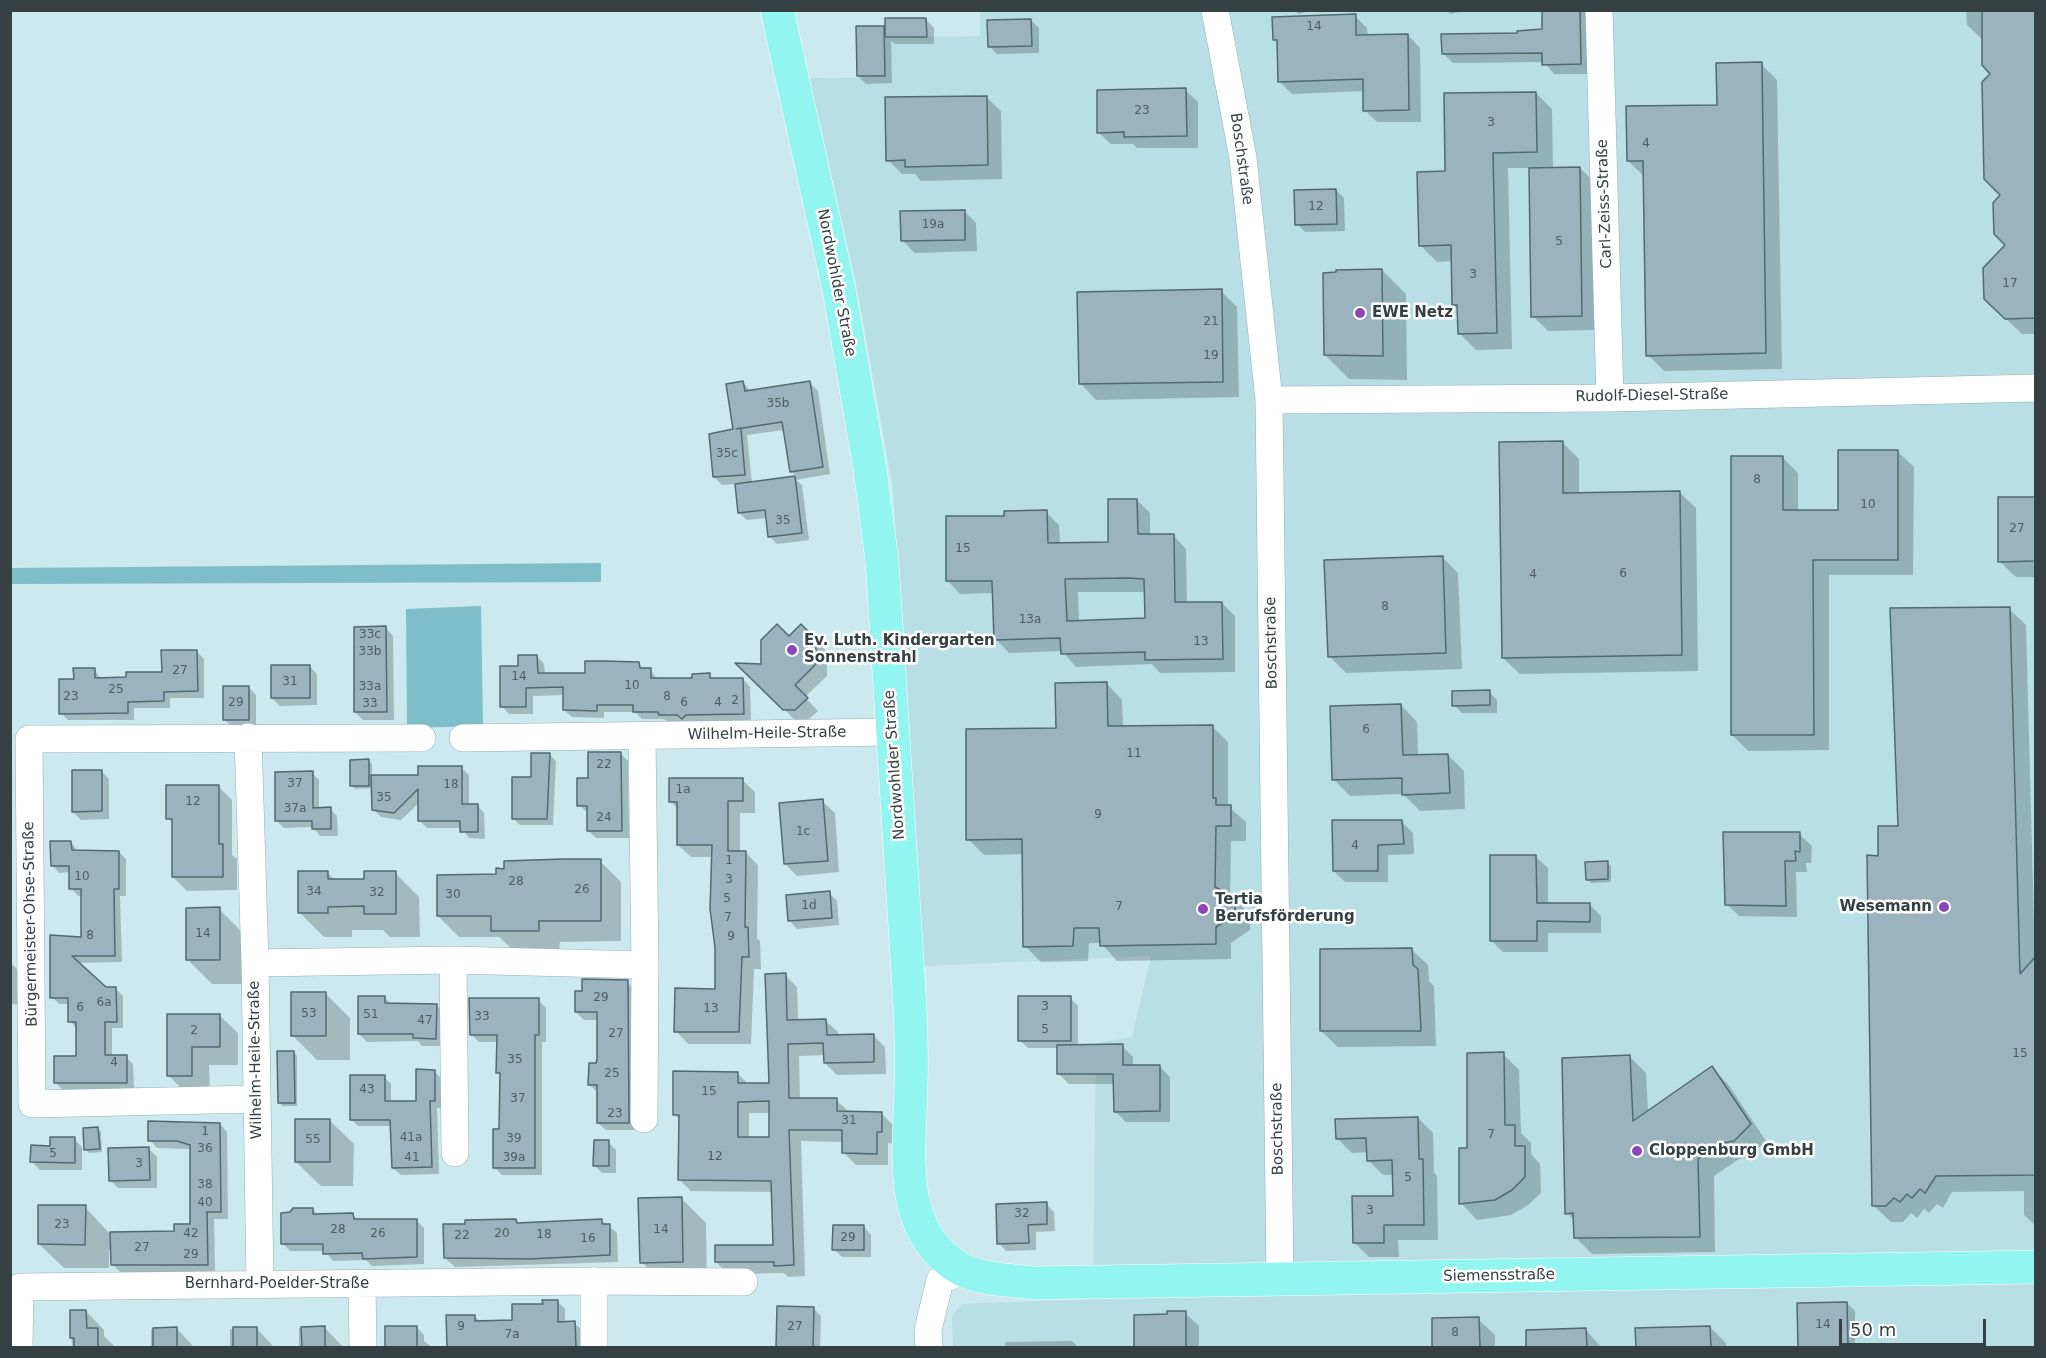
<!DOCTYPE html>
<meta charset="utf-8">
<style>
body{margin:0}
#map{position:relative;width:2046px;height:1358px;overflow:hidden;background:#cbe9ee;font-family:"DejaVu Sans",sans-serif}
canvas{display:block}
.frame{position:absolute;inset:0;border:12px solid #344042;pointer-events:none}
.scale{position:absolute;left:1839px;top:1319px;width:147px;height:27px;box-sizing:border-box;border:3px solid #344042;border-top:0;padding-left:8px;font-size:18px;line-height:21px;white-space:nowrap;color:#344042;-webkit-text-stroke:4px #fff;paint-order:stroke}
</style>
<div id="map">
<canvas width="2046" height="1358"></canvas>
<div class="frame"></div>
<div class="scale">50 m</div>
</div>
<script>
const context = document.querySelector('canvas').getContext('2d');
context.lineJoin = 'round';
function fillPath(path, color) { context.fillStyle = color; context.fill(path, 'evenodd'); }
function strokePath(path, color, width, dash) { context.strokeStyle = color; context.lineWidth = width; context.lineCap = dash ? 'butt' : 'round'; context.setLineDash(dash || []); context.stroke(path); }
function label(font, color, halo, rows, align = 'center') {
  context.font = font + ' "DejaVu Sans",sans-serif'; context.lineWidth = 5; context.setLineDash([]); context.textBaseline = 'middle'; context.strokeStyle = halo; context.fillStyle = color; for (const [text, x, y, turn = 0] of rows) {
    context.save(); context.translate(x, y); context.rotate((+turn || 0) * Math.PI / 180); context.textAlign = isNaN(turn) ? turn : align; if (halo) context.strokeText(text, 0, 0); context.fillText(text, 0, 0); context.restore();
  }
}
const built = new Path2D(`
 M980 11H2035V1347H953L952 1316 962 1304 1093 1299 1096 1043 1132 1037 1151 956 923 966 893 488 856 283 809 78 885 77V38L980 36Z`);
const green = new Path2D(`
 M601 563V582L10 584 11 568Z
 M481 606 483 726 407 728 406 609Z`);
const shadow = new Path2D(`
 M1295 10H1315L1298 14Z
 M1446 10H1468L1450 14Z
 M1544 10H1583L1589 17 1590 74H1554L1544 62 1453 63 1443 53 1544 31Z
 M1966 10H2036V334H2022L2002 315 2007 245 1992 74 1984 41 1967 25Z
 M1355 16 1367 28 1368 36 1408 35 1420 48 1421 122H1377L1365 110V91L1292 94 1280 82 1274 19Z
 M926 20 934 28V44H895L891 41 892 83 866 84 858 76 883 27 887 31Z
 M1031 20 1039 28V53L997 54 989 46Z
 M1761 64 1777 80 1782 369 1664 371 1648 355 1645 177 1628 161 1718 106Z
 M1185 90 1198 102V148H1137L1133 144H1111L1098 132Z
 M1536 93 1552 109 1553 169 1580 168 1595 183 1597 330 1548 331 1533 316 1530 168H1508L1512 349 1476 350 1459 333V310L1453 304V261L1437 262 1420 245 1447 173Z
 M986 97 1001 111 1002 179 921 181 915 174H902L888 160Z
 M1336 190 1344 198 1345 231 1305 232 1297 224Z
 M964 211 976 223 977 251 915 253 902 240Z
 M1382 270 1406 294 1407 380 1349 379 1325 355Z
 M1221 291 1237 307 1239 397 1096 400 1080 383Z
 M743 382 751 392 810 383 818 391 830 474 796 480 802 485 809 540 777 544 769 536 767 518 747 520 739 513 736 484 722 485 714 477 735 430ZM784 430 791 471 797 477 752 483 747 435Z
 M1562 442 1579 459V494L1679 492 1696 508 1698 671 1520 674 1503 658Z
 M1898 452 1914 467 1913 575H1829V750L1748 751 1732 735 1782 457 1798 473V512H1840Z
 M2036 498V577H2016L1999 561Z
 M1137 500 1150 513V536L1173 535 1186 549 1187 603H1222L1235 616V672L1160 673 1152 664 1076 667 1062 651 1009 653 996 639 994 593 960 594 947 580 1005 518 1046 512 1059 525 1060 544 1109 543ZM1078 592H1146V620L1079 622Z
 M1442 557 1458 573 1462 669 1346 673 1330 657Z
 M2009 609 2026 625 2035 959 2036 1226 2024 1215V1191L1952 1192 1943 1208 1937 1204 1929 1213 1924 1209 1917 1218 1911 1213 1903 1222H1891L1874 1206 1879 857 1899 827Z
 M801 626 827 652V676L805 697 818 711 807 721H796L739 665H763Z
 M386 628 393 636 394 720H363L355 712Z
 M197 652 204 659V698H170V708H134V720H68L61 713 75 681 94 669 101 679 163 674Z
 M537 656 544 664 545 674 586 675 639 664 644 670H650L658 680 694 679 709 675 713 679H743L750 687 751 721 668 722 664 719H642L635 712H604V718L572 717 564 710 565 695 533 696V714H509L502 706 520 668Z
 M309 666 317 674V705L280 706 272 698Z
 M1107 684 1122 700 1123 727 1212 726 1228 742V806L1246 822V841H1231L1230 896 1250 914V930L1231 943V959L1117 961 1101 943H1089L1088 961 1041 962 1025 946 1024 854 984 855 968 839 1057 730Z
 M248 687 256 695V727L233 728 225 720Z
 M1489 692 1497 700V713H1462L1454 705Z
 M1401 705 1417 722 1418 756 1448 755 1464 771 1465 809 1420 811 1403 794 1350 796 1334 780Z
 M620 753 628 761 629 838H596L588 830V813L579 805 590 779Z
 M549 754 556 761 553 825H520L513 818 533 779Z
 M369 761 372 764V777H420L462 768 469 775V805H477L484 813 485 839 469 838 462 828H427L419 820 420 802 401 820 381 817 373 809V788L355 789 352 785Z
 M101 771 109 779V819L81 820 73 812Z
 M312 773 319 780V809H330L337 816 338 836H320L313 827 284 828 277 821Z
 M742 780 755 792V813H740V853L745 852 758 865 757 938 760 941 761 969H754L751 1044H688L676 1031 717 990 712 891 713 857H691L678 845V809L670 801Z
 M218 786 232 800V855L237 859V890L187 891 173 877V823L168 818Z
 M822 801 835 813 839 872 797 876 785 864Z
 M1402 822 1413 833 1414 854 1388 855V882H1345L1334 871Z
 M1799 834 1812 846 1811 863H1806L1807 872H1796L1797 917 1739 916 1727 904Z
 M71 842 78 852H119L126 859V896H120L122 962 77 963 105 989H116L123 996V1028H112V1057H126L133 1064 134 1090H63L56 1083 77 1057V1029L70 1021V1004H59L52 997 51 937 83 938V896H78L71 888 70 872 59 873 52 865Z
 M1536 857 1548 868V904L1590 905 1601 916V933H1548V952H1503L1491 940Z
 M600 861 621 882V941L560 942 559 951H514L499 937H459L438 916 497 876Z
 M1607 863 1611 866V882L1591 883 1587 879Z
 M328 873 335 880H366L395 873 419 897 420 937H390L383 930H352V937H324L300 913Z
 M829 893 837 901 839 925 797 929 790 921Z
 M219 909 243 933V984H212L188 960Z
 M1411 949 1428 965 1429 981 1434 986 1436 1046 1338 1047 1321 1031Z
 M10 962 24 976V1005L10 1004Z
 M785 975 797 987 798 1021H826L838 1032V1036L873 1035 885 1047 886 1074 837 1075 825 1063V1055L799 1056 800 1100H836L848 1111 881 1113 893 1125V1144L888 1143V1165H856L844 1153V1142L801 1141 805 1276 788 1277 784 1273 728 1274 716 1262 775 1247 773 1192 691 1191 679 1179 680 1120 674 1114 738 1074 748 1084 770 1085ZM749 1113H771V1139H749Z
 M627 982 635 990 636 1130H606L598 1123 597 1092 589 1084 598 1059V1020H584L576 1012Z
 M326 994 350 1018V1060H317L293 1036Z
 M384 997 392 1005H436L444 1013V1046H422L418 1041 367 1042 359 1034Z
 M1070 998 1078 1006V1046H1122L1133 1057V1067L1159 1066 1170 1077V1122H1126L1115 1111V1084H1069L1058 1073V1048H1028L1020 1041Z
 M538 1000 546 1008V1042H542V1175H502L494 1167 500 1131 502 1077 497 1072 498 1042H479L471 1034Z
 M169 1015H219L238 1033V1065H209L210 1094H187L169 1076Z
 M294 1052 297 1056V1106H283L279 1103Z
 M1503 1054 1519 1070 1521 1133 1531 1143V1154L1540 1164 1541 1193 1528 1205 1511 1215 1477 1220 1461 1203 1469 1149Z
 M1630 1057 1646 1073 1648 1113 1712 1068 1728 1084 1766 1141 1750 1157 1739 1159 1714 1176 1715 1252 1592 1254 1575 1237V1221L1567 1213Z
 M435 1072 442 1079V1108H437L439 1174 401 1175 393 1168 392 1126H358L351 1119 384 1077 391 1084V1103H417Z
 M1418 1118 1433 1133 1434 1172 1437 1176 1438 1240H1398L1399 1257H1369L1354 1242 1394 1197V1175H1383L1368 1160V1152L1352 1153 1337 1138Z
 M329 1120 354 1144 353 1186H321L296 1162Z
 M220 1124 227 1132 228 1219H214L215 1272H120L112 1264V1249H109V1268H64L39 1244 85 1207 109 1233 176 1232 192 1225 191 1149 157 1148 150 1140Z
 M98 1129 101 1132 102 1152 89 1153 85 1149Z
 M74 1139 82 1147V1170H40L32 1162 52 1147Z
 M608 1142 616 1150V1173H602L594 1165Z
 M149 1149 157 1157V1188H118L110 1180Z
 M682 1199 706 1223 707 1285 666 1287 642 1262Z
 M1046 1204 1054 1212 1055 1231 1036 1232V1250L1006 1251 999 1243Z
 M313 1210 319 1216 353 1215 359 1221 416 1220 424 1228V1264L372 1266 366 1260 333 1261 325 1251H290L283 1244Z
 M516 1220 520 1225 601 1220 617 1233 618 1262 455 1267 447 1260 445 1226Z
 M864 1227 871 1235V1257H842L834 1249Z
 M557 1301 565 1309V1323H574L582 1330 583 1348H448L447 1317 474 1316 481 1322 514 1321Z
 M1847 1303 1855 1311V1348H1799L1798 1304Z
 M779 1308H813L821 1316 820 1348H778Z
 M71 1311H86L104 1330V1336L116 1348H72Z
 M1185 1313 1199 1326V1348H1136V1316Z
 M1478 1319 1495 1335V1348H1433V1320Z
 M416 1327 424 1335V1341L433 1348H387L386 1328Z
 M1710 1327 1726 1343V1348H1637L1636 1330Z
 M256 1328 275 1348H230V1329Z
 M299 1328H325L344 1348H299Z
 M151 1329H177L195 1348H151Z
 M1585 1329 1602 1348H1528L1527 1331Z
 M1072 1341 1079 1348H1005V1342Z`);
const building = new Path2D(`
 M1542 10H1580L1581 64 1542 65V53L1442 54 1441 34 1517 33V31L1542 29Z
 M1982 10H2036V318L2005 319 1984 299 1983 268 2005 245 1994 234 1993 203 2000 195 1984 179 1982 82 1990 74 1982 65Z
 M1356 14V35L1408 34 1409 110 1363 111V79L1278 82 1277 40H1273L1272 17Z
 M885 18H926L927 37H885Z
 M1031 19 1032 46 988 47 987 20Z
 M856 26H884L885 76H857Z
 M1762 62 1766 353 1646 356 1643 161H1627L1626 106 1717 105 1716 63Z
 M1186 88 1187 136 1124 137V132L1097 133V90Z
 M1536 92 1537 152 1493 153 1497 333 1458 334 1457 305H1452L1451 245 1419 246 1417 172 1445 171 1444 93Z
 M987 96 988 165 905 167V160L886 161 885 97Z
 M1580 167 1582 316 1531 317 1529 168Z
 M1336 189 1337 224 1295 225 1294 190Z
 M965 210V240L901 241 900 211Z
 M1382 269 1383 356 1324 355 1323 273 1336 272V270Z
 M1222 289 1223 382 1079 384 1077 292Z
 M743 381 745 391 810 381 823 467 790 472 782 422 736 429 741 428 745 475 713 477 709 434 733 429 726 384Z
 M1563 441V493L1680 491 1682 655 1502 658 1499 442Z
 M1838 450H1898V560H1813L1814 735H1731V456H1783V510H1838Z
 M795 476 802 533 768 537 765 510 738 513 735 484Z
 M1998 497H2036V561L1998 562Z
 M1108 499H1137L1138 534H1174L1175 602H1222L1223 659 1145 660V652L1061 654 1060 638 994 640 992 581H946V516H1004V511L1047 510 1048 543 1108 542ZM1127 578 1144 579 1145 618 1067 621 1065 579Z
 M1443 556 1446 653 1328 657 1324 560Z
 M2010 607 2020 974 2036 956V1175L1936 1176 1925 1193 1920 1189 1912 1198 1907 1194 1900 1202 1894 1198 1886 1206H1872L1867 855 1878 856V826H1898L1890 608Z
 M777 624 789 636 801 624 816 639V664L795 685 808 698 795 710H783L735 663 761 664V640Z
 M386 626 387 712H354V627Z
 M161 650H197L198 691 164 692V701L128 702V713L59 714V679H74L73 668H95V678L126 677V672H162Z
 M518 655H537L538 673H585V661H604L639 662 640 668H651V678H692V674L710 673V678H743L744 714 686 715 682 719 677 715H659L658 712H633V705H597V711L563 710V687L526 688V707H500V666H518Z
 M271 665H310V698H271Z
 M1107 682 1108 726 1213 725V798H1216V805H1231V826H1216L1215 887 1235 897V915L1216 927V944L1100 946 1099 928H1074L1073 946 1023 947 1022 839 966 840V729L1056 728 1055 683Z
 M223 686H249V720H223Z
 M1490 690V705L1452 706V691Z
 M1401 704 1403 755 1448 754 1450 793 1402 795V778L1332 780 1330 706Z
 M588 752H621L622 831H587V806H577V778H588Z
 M531 753H550L547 819H512V777H531Z
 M369 759V786H350V760Z
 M418 766H462V804H478V832H460V821H418V789L394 813 372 810 371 775H418Z
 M72 770H102V811L72 812Z
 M313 771V808L331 807V829H312V821H275V772Z
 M669 778H743V801H728V851H746L745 927H748L749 957H742L739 1032H674L675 988 715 989V947L710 909 712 845H677V802H669Z
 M166 785H219V844H223V877H172V819H166Z
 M823 799 828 861 784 864 779 803Z
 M1332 820H1402L1404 844 1378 845V871H1333Z
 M1723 832H1800V852L1795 851 1796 861H1785L1786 906 1725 905Z
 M50 841H71L72 850 119 851V889H114L115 956H72L106 987H116L117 1022H105V1055H127V1083H54V1056H76V1022H68V998H50V935L81 937V889H69V866H51Z
 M1490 855H1536L1537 903H1590V922L1537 921V941H1490Z
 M563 859H601V921H539V931H491V916H437V875L496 874V868L504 869V861Z
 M1608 861V879L1586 880 1585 862Z
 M298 871H328V879H364V871H396V914H364V906L328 907V913H298Z
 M830 891 832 918 788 921 786 895Z
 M220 907V960H186V908Z
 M1412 948 1413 965 1418 969 1421 1031H1320V949Z
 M786 973 787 1020 826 1019 827 1035 874 1034V1062L824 1063 823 1043 788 1044 789 1098H837V1111L882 1112V1132H877V1154L842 1153V1130H789L794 1265 774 1266V1262H715V1245H773L771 1181 678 1180 679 1115H673V1071L738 1072V1083H769L765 974ZM769 1101V1137H738V1102Z
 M582 979 628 980 629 1123H597V1085H588L589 1063H596L597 1059V1012H575V991H582Z
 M291 992H326V1036H291Z
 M358 996H385V1003L437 1004 436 1039 413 1038V1034H358Z
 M1018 996H1071V1041H1018Z
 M469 998H539V1035H535V1168H493V1129H499L500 1073H496L497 1035H470Z
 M167 1014H220V1047H192V1076H167Z
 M1123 1044V1065H1160V1111L1114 1112 1113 1074H1057V1045Z
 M277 1051H294L295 1103H278Z
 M1504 1052 1505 1125H1515V1146H1525V1177L1512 1190 1495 1200 1459 1204V1148H1467V1053Z
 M1630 1055 1633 1121 1712 1066 1751 1124 1734 1141 1722 1143 1698 1159 1700 1237 1574 1238 1573 1213 1565 1214 1562 1058Z
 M416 1069 435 1070V1101H430L432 1167 392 1168 390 1120H350V1075H385V1101H416Z
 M1418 1117 1419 1159H1423L1424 1225H1384V1243H1353L1352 1196H1393L1392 1160 1367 1161 1366 1138 1336 1139 1335 1119Z
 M295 1119H330V1162H295Z
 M148 1121 220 1123 221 1212H207L208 1265H111L110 1232 174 1231V1224H190V1145L177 1141H148Z
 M98 1127 100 1149 84 1150 83 1128Z
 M50 1137H75V1163L30 1162 31 1145 50 1146Z
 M594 1140H609V1166H593Z
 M149 1147 150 1180 109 1181 108 1148Z
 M682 1197 683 1262 640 1263 638 1198Z
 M1047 1202V1224L1028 1225 1029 1243 997 1244 996 1204Z
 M38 1205H86L85 1245 38 1244Z
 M293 1208H313V1214L353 1213 354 1219H417V1257L363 1259 362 1253 323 1254V1244H281V1213L290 1212Z
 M516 1219 517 1223 602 1219V1224H610V1255L530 1259 444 1258 443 1224H465V1220Z
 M833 1225H864V1250H832Z
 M542 1300H558V1322L575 1321 576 1347H447L446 1315H475V1321L512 1320V1304H543Z
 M1847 1302 1848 1347H1798L1797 1303Z
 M777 1306 814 1307 813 1347H776Z
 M70 1310H86L87 1328H98V1347H74V1338H70Z
 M1167 1311H1186V1347H1134V1315L1167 1314Z
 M1479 1317 1480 1347H1432V1318Z
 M325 1326V1347H302L301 1327Z
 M385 1326H417V1347H385Z
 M1710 1326 1711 1347H1636L1635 1328Z
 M177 1327V1347H153V1328Z
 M233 1327H257V1347H233Z
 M1586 1328 1587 1347H1526V1330Z`);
const minor = new Path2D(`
 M1215 10 1243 158 1269 400 1280 1279
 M1599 10 1610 398
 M1269 400 1610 398 2036 388
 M248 737 255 963
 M463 738 892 732
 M453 960 455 1153
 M256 1099 32 1104 29 739 422 738
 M644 1119 645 965
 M260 1283 255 963 453 960 645 965 642 736
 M362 1284 363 1348
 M19 1348 20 1287 594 1281 744 1282
 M594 1348V1281
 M929 1348 928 1330 940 1280 964 1271`);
const major = new Path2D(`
 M777 10 839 289 870 469 882 561 909 990C911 1022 912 1054 911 1086 910 1150 895 1232 961 1269 981 1280 1011 1280 1033 1283L2036 1267`);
const markers = [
 [1360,313,6,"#8b46ba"],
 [792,650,6,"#8b46ba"],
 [1944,907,6,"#8b46ba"],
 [1203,909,6,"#8b46ba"],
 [1637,1151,6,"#8b46ba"]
];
const numberNames = [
 ["14",1314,27],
 ["23",1142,111],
 ["3",1491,123],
 ["4",1646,144],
 ["12",1316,207],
 ["19a",933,225],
 ["5",1559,242],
 ["3",1473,275],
 ["17",2010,284],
 ["21",1211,322],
 ["19",1211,356],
 ["35b",778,404],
 ["35c",727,454],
 ["8",1757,480],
 ["10",1868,505],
 ["35",783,521],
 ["27",2017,529],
 ["15",963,549],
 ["6",1623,574],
 ["4",1533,575],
 ["8",1385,607],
 ["13a",1030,620],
 ["33c",370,635],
 ["13",1201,642],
 ["33b",370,652],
 ["27",180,671],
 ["14",519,677],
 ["31",290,682],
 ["10",632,686],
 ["33a",370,687],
 ["25",116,690],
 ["23",71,697],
 ["8",667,697],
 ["2",735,701],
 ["29",236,703],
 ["6",684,703],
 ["4",718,703],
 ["33",370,704],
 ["6",1366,730],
 ["11",1134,754],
 ["22",604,765],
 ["37",295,784],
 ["18",451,785],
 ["1a",683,790],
 ["35",384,798],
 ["12",193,802],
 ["37a",295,809],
 ["9",1098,815],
 ["24",604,818],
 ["1c",803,832],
 ["4",1355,846],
 ["1",729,861],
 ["10",82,877],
 ["3",729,880],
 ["28",516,882],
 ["26",582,890],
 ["34",314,892],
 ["32",377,893],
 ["30",453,895],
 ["5",727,899],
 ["1d",809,906],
 ["7",1119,907],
 ["7",728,918],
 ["14",203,934],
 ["8",90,936],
 ["9",731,937],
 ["29",601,998],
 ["6a",104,1003],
 ["3",1045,1007],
 ["6",80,1008],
 ["13",711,1009],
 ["53",309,1014],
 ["51",371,1015],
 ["33",482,1017],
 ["47",425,1021],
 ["5",1045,1030],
 ["2",194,1031],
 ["27",616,1034],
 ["15",2020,1054],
 ["35",515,1060],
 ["4",114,1063],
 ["25",612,1074],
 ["43",367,1090],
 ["15",709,1092],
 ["37",518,1099],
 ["23",615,1114],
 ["31",849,1121],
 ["1",205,1132],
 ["7",1491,1135],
 ["41a",411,1138],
 ["39",514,1139],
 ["55",313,1140],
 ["36",205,1149],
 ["5",53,1154],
 ["12",715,1157],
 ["41",412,1158],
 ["39a",514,1158],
 ["3",139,1164],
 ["5",1408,1178],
 ["38",205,1185],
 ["40",205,1203],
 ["3",1370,1211],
 ["32",1022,1214],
 ["23",62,1225],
 ["28",338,1230],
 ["14",661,1230],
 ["42",191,1234],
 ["26",378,1234],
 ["20",502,1234],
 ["18",544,1235],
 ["22",462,1236],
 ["29",848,1238],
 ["16",588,1239],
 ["27",142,1248],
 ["29",191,1255],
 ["14",1823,1325],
 ["9",461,1327],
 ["27",795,1327],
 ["8",1455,1333],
 ["7a",512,1335]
];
const streetNames = [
 ["Boschstraße",1241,159,82],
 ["Carl-Zeiss-Straße",1605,204,-92],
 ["Nordwohlder Straße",836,283,79],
 ["Rudolf-Diesel-Straße",1652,396,-1],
 ["Boschstraße",1272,643,-91],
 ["Wilhelm-Heile-Straße",767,734,-1],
 ["Nordwohlder Straße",895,765,-94],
 ["Bürgermeister-Ohse-Straße",31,924,-91],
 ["Wilhelm-Heile-Straße",256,1060,-91],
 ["Boschstraße",1278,1129,-91],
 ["Siemensstraße",1499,1276,-1],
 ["Bernhard-Poelder-Straße",277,1284]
];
const poiNames = [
 ["EWE Netz",1372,313],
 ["Ev. Luth. Kindergarten",804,641],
 ["Sonnenstrahl",804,658],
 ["Tertia",1215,900],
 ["Berufsförderung",1215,917],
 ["Wesemann",1932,907,"right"],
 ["Cloppenburg GmbH",1649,1151]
];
fillPath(built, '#b7dfe5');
fillPath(green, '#7dbec8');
fillPath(shadow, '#0003');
fillPath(building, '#9ab3bf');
strokePath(building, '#526974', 1.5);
strokePath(minor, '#92afb4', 28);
strokePath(major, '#fff', 34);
strokePath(minor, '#fff', 27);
strokePath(major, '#92f5ef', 33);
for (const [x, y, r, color] of markers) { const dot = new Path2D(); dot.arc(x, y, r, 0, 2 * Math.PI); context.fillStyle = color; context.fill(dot); strokePath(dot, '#fff', 2); }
label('12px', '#4e5d61', null, numberNames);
label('15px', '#344042', '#fff', streetNames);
label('bold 15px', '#344042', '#fff', poiNames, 'left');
</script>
